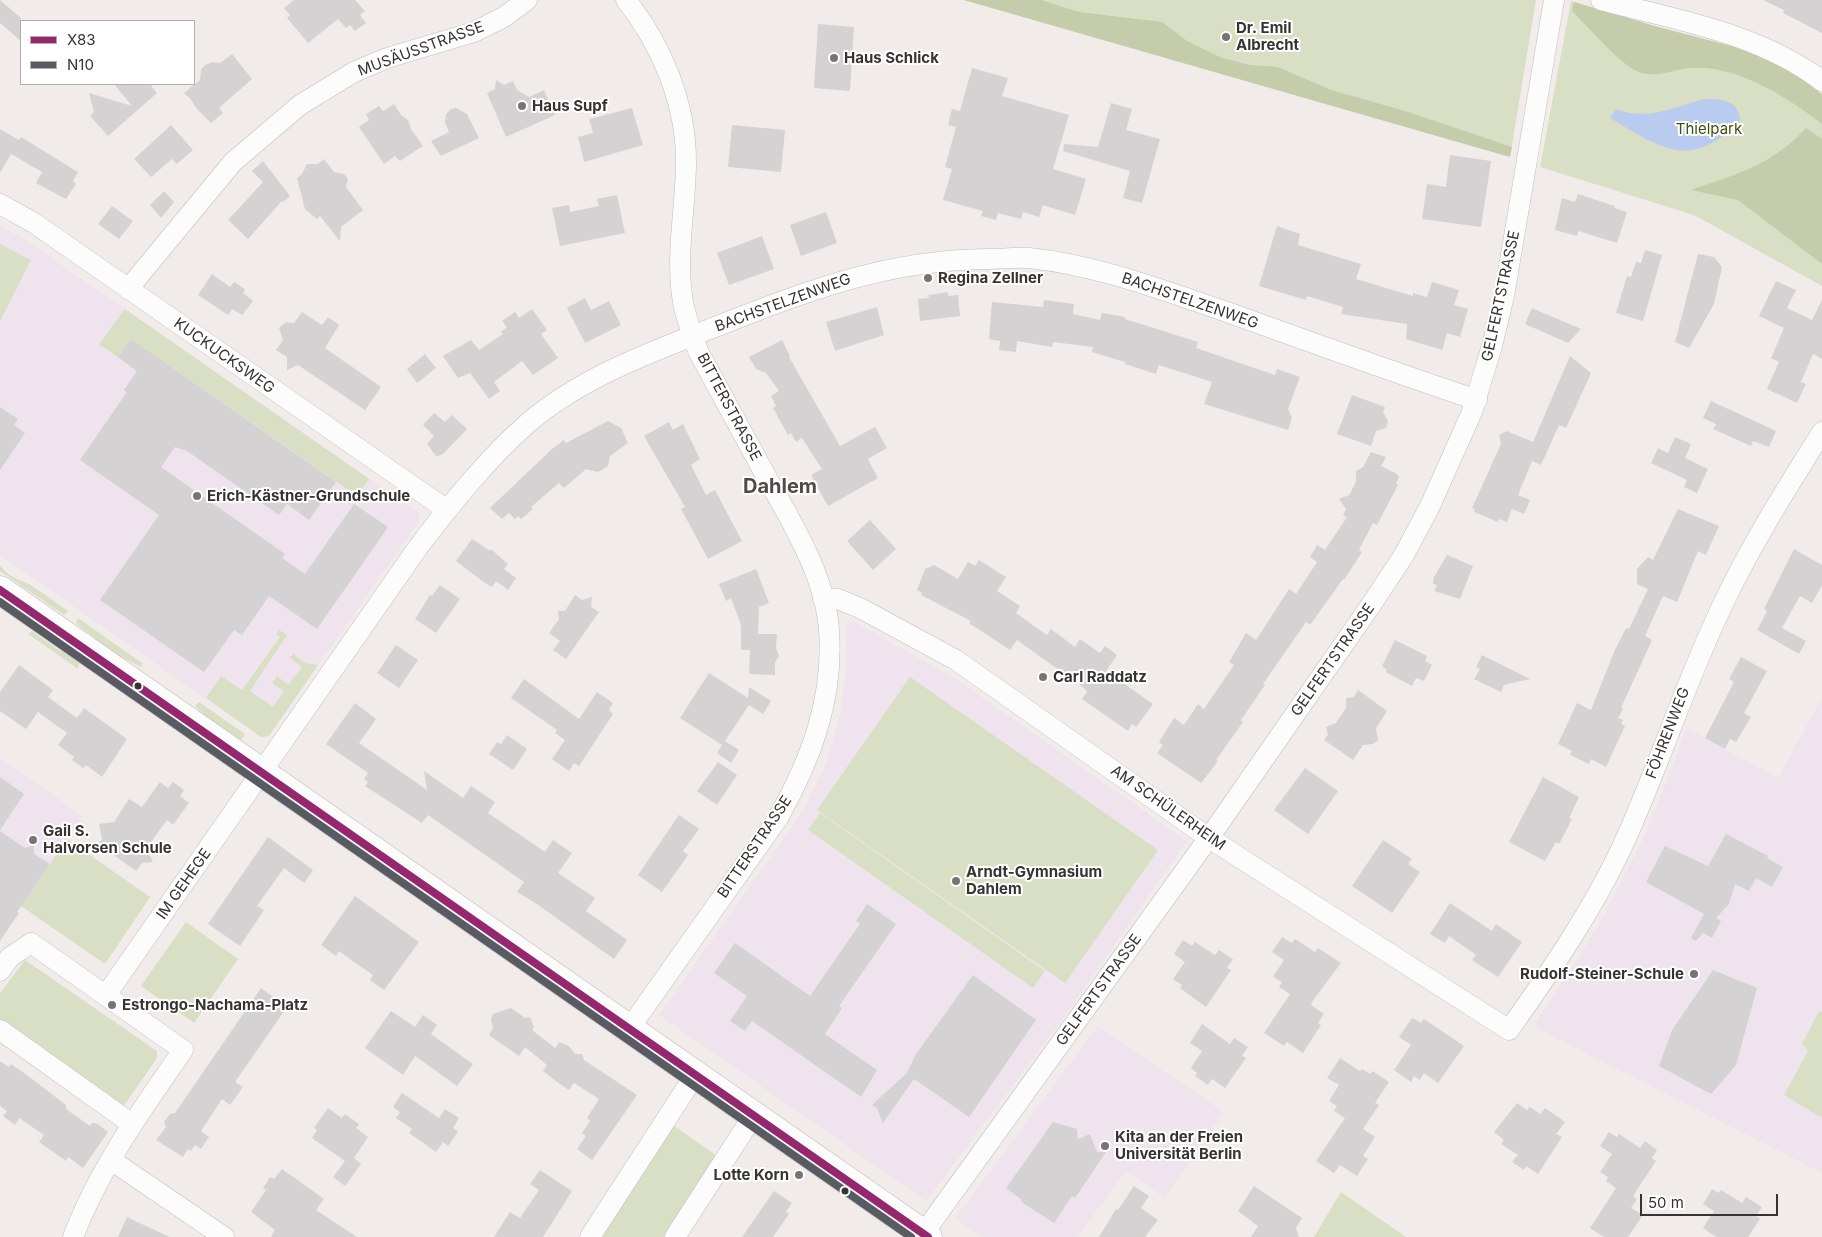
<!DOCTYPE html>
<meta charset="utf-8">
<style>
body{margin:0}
#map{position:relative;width:1822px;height:1237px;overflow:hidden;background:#f1ecea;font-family:Inter,sans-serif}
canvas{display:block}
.legend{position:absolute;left:20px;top:20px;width:175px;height:65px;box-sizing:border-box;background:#fff;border:1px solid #afadad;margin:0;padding:6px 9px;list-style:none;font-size:15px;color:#363331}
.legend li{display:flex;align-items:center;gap:10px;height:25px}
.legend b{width:25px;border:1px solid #afadad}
.scale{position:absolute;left:1640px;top:1194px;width:138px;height:22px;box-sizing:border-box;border:2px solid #363331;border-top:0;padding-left:6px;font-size:15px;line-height:18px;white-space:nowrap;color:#363331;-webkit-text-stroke:4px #fff;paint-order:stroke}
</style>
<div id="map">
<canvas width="1822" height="1237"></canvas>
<ul class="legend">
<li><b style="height:6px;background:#95276e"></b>X83</li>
<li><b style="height:6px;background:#595b62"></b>N10</li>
</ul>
<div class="scale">50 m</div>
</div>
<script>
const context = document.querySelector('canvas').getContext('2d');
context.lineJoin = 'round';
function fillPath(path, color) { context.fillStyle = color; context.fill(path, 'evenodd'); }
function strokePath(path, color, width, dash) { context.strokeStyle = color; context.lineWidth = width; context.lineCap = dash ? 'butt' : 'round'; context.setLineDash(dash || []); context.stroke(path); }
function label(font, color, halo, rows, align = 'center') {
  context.font = font + ' Inter,sans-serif'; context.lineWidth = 4; context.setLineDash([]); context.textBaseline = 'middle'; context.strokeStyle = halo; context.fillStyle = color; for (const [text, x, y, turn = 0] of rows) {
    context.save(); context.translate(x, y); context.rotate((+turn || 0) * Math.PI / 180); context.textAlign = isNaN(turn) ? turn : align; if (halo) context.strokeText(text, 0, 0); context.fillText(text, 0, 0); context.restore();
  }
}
const education = new Path2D(`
 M0 225 27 241 418 512 420 520 269 736 261 737 0 555Z
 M853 621 956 679 1187 841 1065 1016 926 1201 659 1015 803 811 815 787 827 761 840 714 846 671V626Z
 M1822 698V1173L1538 1029 1536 1021 1598 927 1647 831 1687 728 1778 778Z
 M0 758 83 816 17 912 19 913 0 941Z
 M1098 1026 1224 1112 1165 1198 1125 1171 1078 1237H982L955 1218Z`);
const green = new Path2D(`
 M964 0H1536L1510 157Z
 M1571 1 1658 27 1735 47 1822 94V286L1694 215 1540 167Z
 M0 244 31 260 0 321Z
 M125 309 369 479 357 496 131 339 118 357 99 344Z
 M0 565C8 578 21 579 32 586 45 594 56 603 68 611L64 615 0 571Z
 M78 618 142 663 141 667 96 644 94 637 76 624Z
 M279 630 287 635 250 691 273 707 284 691 272 683 277 676 288 685 302 667 290 658 293 654 305 663 318 665 269 736 261 737 206 698 221 676 242 690 280 637 276 634Z
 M32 631 60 651 69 650 80 658 78 669 28 634Z
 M910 677 1158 850 1065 983 817 810Z
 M199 702 245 734 238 744 218 728 195 706Z
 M820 813 1045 971 1033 988 808 830Z
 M67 839 150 897 105 964 21 906Z
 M186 922 238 959 194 1023 141 986Z
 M25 960 157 1051V1058L125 1104 122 1106 0 1021V993Z
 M1819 1011 1822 1012V1116L1820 1117 1784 1095 1808 1051 1802 1044Z
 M673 1125 717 1156 664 1237H601Z
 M1341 1192 1406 1237H1314Z`);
const forest = new Path2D(`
 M964 0H1041L1079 12 1162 22 1187 41 1222 58 1250 65 1278 67 1331 90 1405 111 1512 147 1510 157Z
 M1574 2 1658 27 1735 47 1765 58 1796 75 1822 94V124C1787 97 1737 65 1691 68 1673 69 1658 79 1639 72 1619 64 1589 27 1572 11Z
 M1806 128 1822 139V264L1738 200 1691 190C1737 174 1772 165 1806 128Z`);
const water = new Path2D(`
 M1703 99C1719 99 1740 99 1740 121 1689 172 1662 148 1610 118L1616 109C1647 121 1673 108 1703 99Z`);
const building = new Path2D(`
 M0 0 21 18V41L0 23Z
 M294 0H355L365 11 360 15 366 23 355 31 350 25 346 28 338 19 308 43 287 18 290 15 284 8Z
 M1763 0H1822V33L1783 13 1784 10Z
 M818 24 854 27 850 91 814 88Z
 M232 54 252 79 219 108 223 113 211 123 197 109 190 98 184 93 200 80 201 70 205 65 213 62 220 63Z
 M972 68 1008 78 1002 96 1069 115 1053 169 1086 179 1075 215 1043 205 1039 217 1023 212 1021 219 998 213 996 220 981 216 983 211 943 200 952 169 945 167 956 127 948 125 952 109 960 111Z
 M496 80 504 85 513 81 517 90 529 97 544 90 555 115 506 137 487 93 495 89Z
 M114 84H150L157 93 108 136 90 116 94 112 89 93 132 106Z
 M1111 103 1132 109 1126 130 1160 139 1142 203 1123 198 1130 171 1063 151 1064 144 1098 147Z
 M394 104 401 115 408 120 411 129 423 146 400 161 395 156 384 164 359 127 369 120 366 114 379 106 383 111Z
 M456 108 467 114 479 138 441 156 431 141 449 132 445 122 446 114 451 109Z
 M632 108 643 145 584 162 578 137 593 133 589 119Z
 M171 125 193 150 177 164 172 159 151 177 134 159Z
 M732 125 785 130 781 172 728 167Z
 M0 129 19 140 21 137 78 172 73 181 76 184 66 199 36 183 42 172 11 154 0 173Z
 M1450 155 1491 161 1481 227 1422 219 1427 184 1446 187Z
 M324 159 334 172 344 174 348 179 346 187 363 210 341 227 340 241 320 216 317 219 305 209 297 178 302 174 307 164H318Z
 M263 161 290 196 283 202 282 201 248 239 228 220 263 182 252 171Z
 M164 191 174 202 161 218 150 205Z
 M1578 194 1615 206 1614 208 1627 212 1617 243 1578 231 1577 236 1555 230 1562 198 1575 202Z
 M617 195 625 233 560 246 552 208 569 205 570 212 599 206 597 199Z
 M112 206 133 221 119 239 98 224Z
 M826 212 837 243 801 256 790 225Z
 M1277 226 1300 234 1298 245 1361 264 1356 279 1413 296V293L1427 297 1432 282 1459 290 1454 305 1468 309 1460 337 1447 333 1442 350 1406 339 1407 324 1341 314 1343 307 1307 296 1306 300 1259 286Z
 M762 236 774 269 729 285 717 253Z
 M1645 250 1662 255 1643 321 1616 313 1627 276 1631 277 1636 262 1641 263Z
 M1698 254 1714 257 1722 267 1714 304 1689 348 1675 342Z
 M212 274 230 287 234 282 245 289 243 293 253 301 242 315 232 309 228 315 198 295Z
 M1776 281 1796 290 1787 308 1812 320 1822 300V359L1813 354 1801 382 1806 384 1797 403 1767 389 1779 362 1771 358 1784 328 1759 316Z
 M948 292V296L958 295 960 316 920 321 918 299 929 298 928 295Z
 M585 298 591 310 609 301 621 325 585 343 567 308Z
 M1044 300 1074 304 1073 314 1100 320 1102 313 1125 317V319L1198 342 1196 348 1275 375 1277 369 1300 377 1288 409 1292 418 1288 430 1204 404 1212 382 1159 365 1156 374 1125 364V362L1092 352 1093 347 1053 342 1052 347 1017 341 1016 352 999 350 1000 341 989 339 992 302 1043 307Z
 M877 307 884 335 835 351 826 322Z
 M1532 308 1541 312 1581 329 1568 343 1525 324Z
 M532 309 547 330 541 334 558 358 533 375 522 361 494 382 500 391 489 399 470 373 458 378 443 356 471 340 479 350 503 334 501 332 507 327 502 321 515 312 519 318Z
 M302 312 322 325 328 317 339 325 325 348 381 387 365 410 298 365 287 370V357L276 350 283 340 279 328 286 322 294 323Z
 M131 339 336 482 309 520 287 504 279 515 187 451 175 447 161 467 285 554 282 558 305 574 354 504 388 527 317 629 269 596 242 635 234 630 204 672 100 600 159 515 80 460 127 392 124 390 137 371 118 357Z
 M782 340 790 356 789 357 840 446 875 427 887 448 868 459 878 478 828 506 811 475 822 469 802 438 796 442 791 433 788 435 773 408 776 406 771 396 779 391 766 373 756 369 749 357Z
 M425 354 436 368 417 383 407 369Z
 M1570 356 1591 373 1566 428 1559 425 1541 465 1532 461 1518 495 1530 500 1524 514 1512 509 1507 522 1499 519 1498 522 1474 512 1475 509 1472 508 1501 444 1499 435 1507 431 1533 442Z
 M1352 395 1385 407 1383 412 1388 421 1386 428 1376 431 1371 446 1337 434Z
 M1711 401 1776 431 1769 447 1753 441 1751 446 1713 429 1716 424 1703 418Z
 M0 407 18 419 14 425 25 433 0 470Z
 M434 413 445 422 452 415 467 429 442 455 436 456 427 444 434 436 423 425Z
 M608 421 621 428 628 443 610 456 608 466 598 472 586 469 564 488 559 483 531 507 533 509 521 519 518 516 515 519 509 513 502 519 490 508 552 449 564 440 566 443Z
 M669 422 673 430 683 424 700 459 691 465 706 495 715 490 742 541 708 559 681 509 685 507 644 436Z
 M1675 437 1691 444 1685 458 1708 469 1697 493 1684 487 1687 480 1651 463 1658 448 1668 453Z
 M1371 452 1386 457 1381 466 1397 474 1399 477 1396 483 1398 485 1377 525 1373 523 1359 550 1362 552 1344 580 1343 579 1310 625 1306 622 1263 684 1265 685 1241 720 1243 722 1216 760 1218 761 1201 783 1157 753 1163 745 1159 742 1174 718 1184 725 1198 704 1204 709 1234 665 1229 662 1246 633 1256 640 1289 589 1296 594 1317 562 1310 557 1317 545 1325 550 1347 517 1343 515 1346 509 1339 499 1349 495 1356 482V471L1363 467Z
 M1678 509 1719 526 1706 555 1698 551 1677 602 1663 596 1645 636 1652 640 1621 708 1623 709 1618 718 1623 720 1621 724 1625 726 1606 767 1591 759 1589 764 1570 755 1572 751 1558 744 1577 703 1591 710 1614 652 1626 628 1629 629 1648 589 1637 584V569L1648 557 1653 560Z
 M870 520 896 549 873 570 847 541Z
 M472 539 489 550H492L508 564 504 569 516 578 508 590 496 581 492 587 485 583 456 561Z
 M1794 549 1822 565V585L1812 603 1800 596 1782 628 1806 641 1799 654 1757 630 1767 611 1764 609Z
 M1447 555 1473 566 1460 599 1434 591 1437 586 1433 583 1434 577Z
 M979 560 1006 577 997 591 1020 606 1016 613 1047 635 1051 629 1075 647 1080 639 1100 653 1105 646 1117 655 1106 671 1153 704 1136 727 1132 724 1128 731 1082 699 1087 692 1084 688 1017 640 1010 650 969 623 971 621 921 595 922 593 917 590 925 569 934 565 958 579 968 562 975 566Z
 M756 569 769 603 759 607 758 634H777L776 648 779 656 775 662V675L749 674 750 650H741V625L731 598 726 601 719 584Z
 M440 585 460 599 436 633 415 619 430 595 432 596Z
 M575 595 582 600 592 597 591 607 599 612 566 659 553 650 560 641 549 633 559 619 558 611H565Z
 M1395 640 1427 656 1425 661 1432 665 1424 681 1416 678 1412 686 1386 672 1387 670 1382 666Z
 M396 645 418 660 399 688 377 673Z
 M1482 655 1530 679 1504 685 1501 692 1474 679 1480 669 1476 667Z
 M1741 657 1767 671 1744 713 1751 717 1736 742 1730 739 1725 749 1705 738 1734 682 1729 679Z
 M19 665 53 690 48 697 77 718 84 708 127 739 102 777 86 765 83 768 72 760 74 757 58 745 67 733 38 712 26 729 0 711V692Z
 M709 673 748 698 749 687 771 701 763 714 749 705 725 741 739 750 731 763 717 753 722 745 680 718Z
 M524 679 579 719 597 692 613 703 609 710 613 714 579 766 574 763 569 771 552 759 565 740 555 733 557 730 511 698Z
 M1358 690 1387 711 1376 728 1378 740 1373 744 1363 745 1353 760 1324 740 1328 735 1326 727 1336 723 1346 708V698L1354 697Z
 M355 703 376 719 359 743 427 790 424 771 463 798 471 786 495 802 488 813 545 852 553 840 572 853 558 873 595 898 586 911 627 940 614 959 537 904 517 892 524 882 428 815 422 823 365 786 368 782 364 779 368 773 326 744Z
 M507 735 527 749 513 770 489 754 497 742 501 744Z
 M718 762 737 775 717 805 697 791Z
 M1305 768 1338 791 1308 834 1274 810Z
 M0 777 24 794 0 830Z
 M1543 777 1579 797 1569 818 1572 819 1559 844 1556 842 1545 861 1509 842Z
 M160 782 168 788 173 782 184 790 180 796 189 803 173 825 167 820 148 846 153 849 149 854 153 862 142 863 136 871 98 844 102 839 99 824 114 822 129 799 142 807Z
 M679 815 699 829 683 851 688 855 662 892 638 875Z
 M0 831 25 848 34 845V854L50 864 17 912 19 913 0 941Z
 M1726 834 1768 856 1767 858 1783 867 1772 887 1756 878 1749 891 1735 884 1729 904 1716 918 1721 921 1712 938 1703 933 1696 941 1691 938 1704 914 1646 882 1665 846 1708 866Z
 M268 837 313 870 304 883 284 868 257 906 264 910 240 946 208 924Z
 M1383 840 1412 859 1408 864 1420 872 1392 913 1352 886Z
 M355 896 419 942 384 990 370 980 373 975 357 964 339 951 336 956 321 945Z
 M1450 903 1492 931 1496 924 1522 942 1498 977 1472 960 1476 955 1449 936 1445 943 1430 934Z
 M867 904 896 924 839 1006 842 1008 825 1034 877 1070 861 1097 752 1021 745 1031 730 1021 747 996 714 973 735 943 810 996 860 924 856 921Z
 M1282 937 1292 943 1295 939 1315 952 1318 948 1341 963 1314 999 1311 1005 1324 1014 1318 1023 1321 1025 1303 1053 1287 1042 1284 1046 1264 1033 1290 994 1279 987 1282 982 1273 977 1284 960 1272 952Z
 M1183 940 1192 946 1195 942 1215 955 1219 950 1233 959 1227 968 1231 970 1206 1007 1180 988 1182 985 1173 979 1185 962 1174 954Z
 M1713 970 1757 988 1736 1065 1711 1094 1659 1066 1672 1030Z
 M973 975 1036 1020 969 1117 914 1079 883 1123 877 1108 872 1105 907 1073 916 1054Z
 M261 988 287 1007 235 1082 243 1087 230 1105 222 1099 201 1131 209 1137 201 1149 195 1145 191 1151 188 1149 183 1157 156 1140 166 1127 164 1122 170 1114 175 1113Z
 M511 1008 525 1018 530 1017 534 1027 532 1030 555 1048 559 1042 569 1046 575 1054H582L584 1060 637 1095 592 1160 577 1149 586 1136 582 1133 590 1121 587 1118 599 1099 574 1083 569 1090 560 1084 543 1071 547 1065 525 1047 519 1056 489 1035 493 1028 491 1019 493 1014Z
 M391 1011 415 1027 423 1015 437 1025 431 1034 473 1064 457 1086 415 1056 403 1075 365 1048Z
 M1412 1018 1421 1023 1424 1019 1464 1046 1438 1083 1424 1073 1420 1080 1414 1076 1411 1082 1394 1070 1411 1045 1399 1037Z
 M1202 1024 1230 1044 1234 1038 1248 1047 1242 1056 1246 1058 1225 1088 1212 1079 1208 1085 1195 1076 1197 1073 1191 1068 1202 1051 1190 1043Z
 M1340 1058 1360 1071 1362 1069 1370 1074 1373 1071 1389 1082 1375 1103 1379 1105 1363 1129 1375 1137 1363 1156 1368 1159 1357 1176 1340 1165 1334 1173 1316 1161 1345 1118 1334 1111 1337 1106 1329 1101 1339 1085 1327 1078Z
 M0 1061 9 1067 11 1064 27 1075 66 1105V1109L76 1116 90 1126 92 1123H96L108 1132 83 1168 68 1157 66 1161 39 1142 44 1135 19 1118 15 1125 3 1116 7 1111 0 1106Z
 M402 1093 439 1118 445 1109 459 1118 453 1128 458 1132 448 1146 443 1142 436 1152 409 1133 412 1129 396 1118 400 1112 393 1107Z
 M1517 1103 1527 1110 1530 1107 1540 1114 1545 1108 1565 1122 1556 1134 1562 1137 1538 1174 1526 1166 1524 1170 1512 1162 1518 1155 1501 1144 1504 1140 1494 1132Z
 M328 1108 342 1118 345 1114 359 1124 356 1128 368 1137 354 1158 361 1164 345 1186 333 1177 345 1161 312 1138 317 1130 314 1128Z
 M1053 1122 1077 1129 1078 1139 1090 1134 1097 1152H1106L1075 1198 1072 1196 1054 1223 1021 1202 1022 1200 1006 1188Z
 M1609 1132 1617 1137 1619 1134 1640 1148 1645 1141 1657 1150 1652 1158 1656 1161 1633 1196 1637 1199 1631 1208 1643 1215 1628 1237H1604L1590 1228 1616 1188 1606 1181 1608 1177 1600 1172 1612 1154 1600 1146Z
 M282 1169 324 1199 316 1210 357 1237H271L275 1230 251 1212 266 1190 263 1188 270 1177 274 1179Z
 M540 1170 572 1191 543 1237H494L510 1212 520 1218 539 1190 530 1184Z
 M1134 1186 1149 1196 1141 1208 1158 1220 1145 1237H1099L1116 1209 1118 1210Z
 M1254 1186 1302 1218 1296 1228 1299 1237H1251L1258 1226 1238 1211Z
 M1712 1189 1719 1193 1721 1190 1742 1203 1746 1197 1762 1207 1756 1216 1760 1219 1748 1237H1716L1703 1228 1714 1211 1703 1204Z
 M774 1191 792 1203 786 1212 789 1214 773 1237H742Z
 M127 1217 146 1226 170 1237H118Z`);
const minor = new Path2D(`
 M626 0C662 45 686 104 686 161 686 208 675 255 683 302 686 319 693 337 699 353 721 394 744 435 766 476 792 523 825 575 829 630 834 699 811 759 778 818L629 1029
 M1601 0C1676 20 1759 33 1822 81
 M0 204 34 223 447 510
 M128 289 233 162 300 105 354 72 387 58 474 32 504 17 527 0
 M823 599H838L860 608 956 660 1209 838 1509 1030C1550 972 1592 911 1622 847 1659 767 1685 682 1724 602 1752 543 1787 488 1822 432
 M0 971 10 957 31 943 183 1050C142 1109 99 1169 73 1237
 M106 995 419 546C452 503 487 459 528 423 581 378 646 354 710 329 804 292 885 260 987 259 1001 259 1015 257 1029 258 1097 265 1162 290 1227 312 1310 342 1393 372 1477 400
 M0 1030 132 1124
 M111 1160 224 1237
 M923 1234 1218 825 1371 605 1404 555 1430 506 1472 412 1492 346 1504 296 1554 0
 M590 1237 695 1075
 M675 1237 753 1116`);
const secondary = new Path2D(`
 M0 590 928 1237`);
const bus1 = new Path2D(`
 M0 590 928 1237`);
const bus2 = new Path2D(`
 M0 602 911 1237`);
const markers = [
 [1226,37,5,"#777472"],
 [834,58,5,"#777472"],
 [522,106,5,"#777472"],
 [928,278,5,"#777472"],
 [197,496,5,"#777472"],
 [1043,677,5,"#777472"],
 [138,686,4.5,"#363331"],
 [33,840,5,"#777472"],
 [956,881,5,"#777472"],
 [1694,974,5,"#777472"],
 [112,1005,5,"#777472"],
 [1105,1146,5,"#777472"],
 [799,1175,5,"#777472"],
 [845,1191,4.5,"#363331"]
];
const poiNames = [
 ["Dr. Emil",1236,28],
 ["Albrecht",1236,45],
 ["Haus Schlick",844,58],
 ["Haus Supf",532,106],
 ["Regina Zellner",938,278],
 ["Erich-Kästner-Grundschule",207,496],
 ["Carl Raddatz",1053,677],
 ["Gail S.",43,831],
 ["Halvorsen Schule",43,848],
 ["Arndt-Gymnasium",966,872],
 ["Dahlem",966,889],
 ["Rudolf-Steiner-Schule",1684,974,"right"],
 ["Estrongo-Nachama-Platz",122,1005],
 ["Kita an der Freien",1115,1137],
 ["Universität Berlin",1115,1154],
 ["Lotte Korn",789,1175,"right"]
];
const streetNames = [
 ["MUSÄUSSTRASSE",421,49,-20],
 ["GELFERTSTRASSE",1501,296,-78],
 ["BACHSTELZENWEG",1190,301,19],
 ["BACHSTELZENWEG",783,303,-20],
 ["KUCKUCKSWEG",224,356,35],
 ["BITTERSTRASSE",729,407,62],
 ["GELFERTSTRASSE",1333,660,-55],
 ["FÖHRENWEG",1668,733,-69],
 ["AM SCHÜLERHEIM",1168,808,35],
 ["BITTERSTRASSE",755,847,-56],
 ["IM GEHEGE",184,884,-55],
 ["GELFERTSTRASSE",1099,990,-54]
];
const parkNames = [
 ["Thielpark",1709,129]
];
const districtNames = [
 ["Dahlem",780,487]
];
fillPath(education, '#efe4ed');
fillPath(green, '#d9dfc4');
fillPath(forest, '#c4ccab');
fillPath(water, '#bacbf0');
fillPath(building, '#d4d2d2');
strokePath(minor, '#c1bdbb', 21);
strokePath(secondary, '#c1bdbb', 29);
strokePath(minor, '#fdfcfc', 20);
strokePath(secondary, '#fdfcfc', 28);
strokePath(bus1, '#95276e', 8);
strokePath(bus2, '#595b62', 8);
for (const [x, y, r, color] of markers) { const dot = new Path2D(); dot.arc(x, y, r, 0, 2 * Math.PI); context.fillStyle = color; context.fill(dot); strokePath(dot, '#fff', 2); }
label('bold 15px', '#363331', '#fff', poiNames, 'left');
label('15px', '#363331', '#fff', streetNames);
label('15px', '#3f4e0a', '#fff', parkNames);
label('bold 20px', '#514a47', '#fff', districtNames);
</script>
